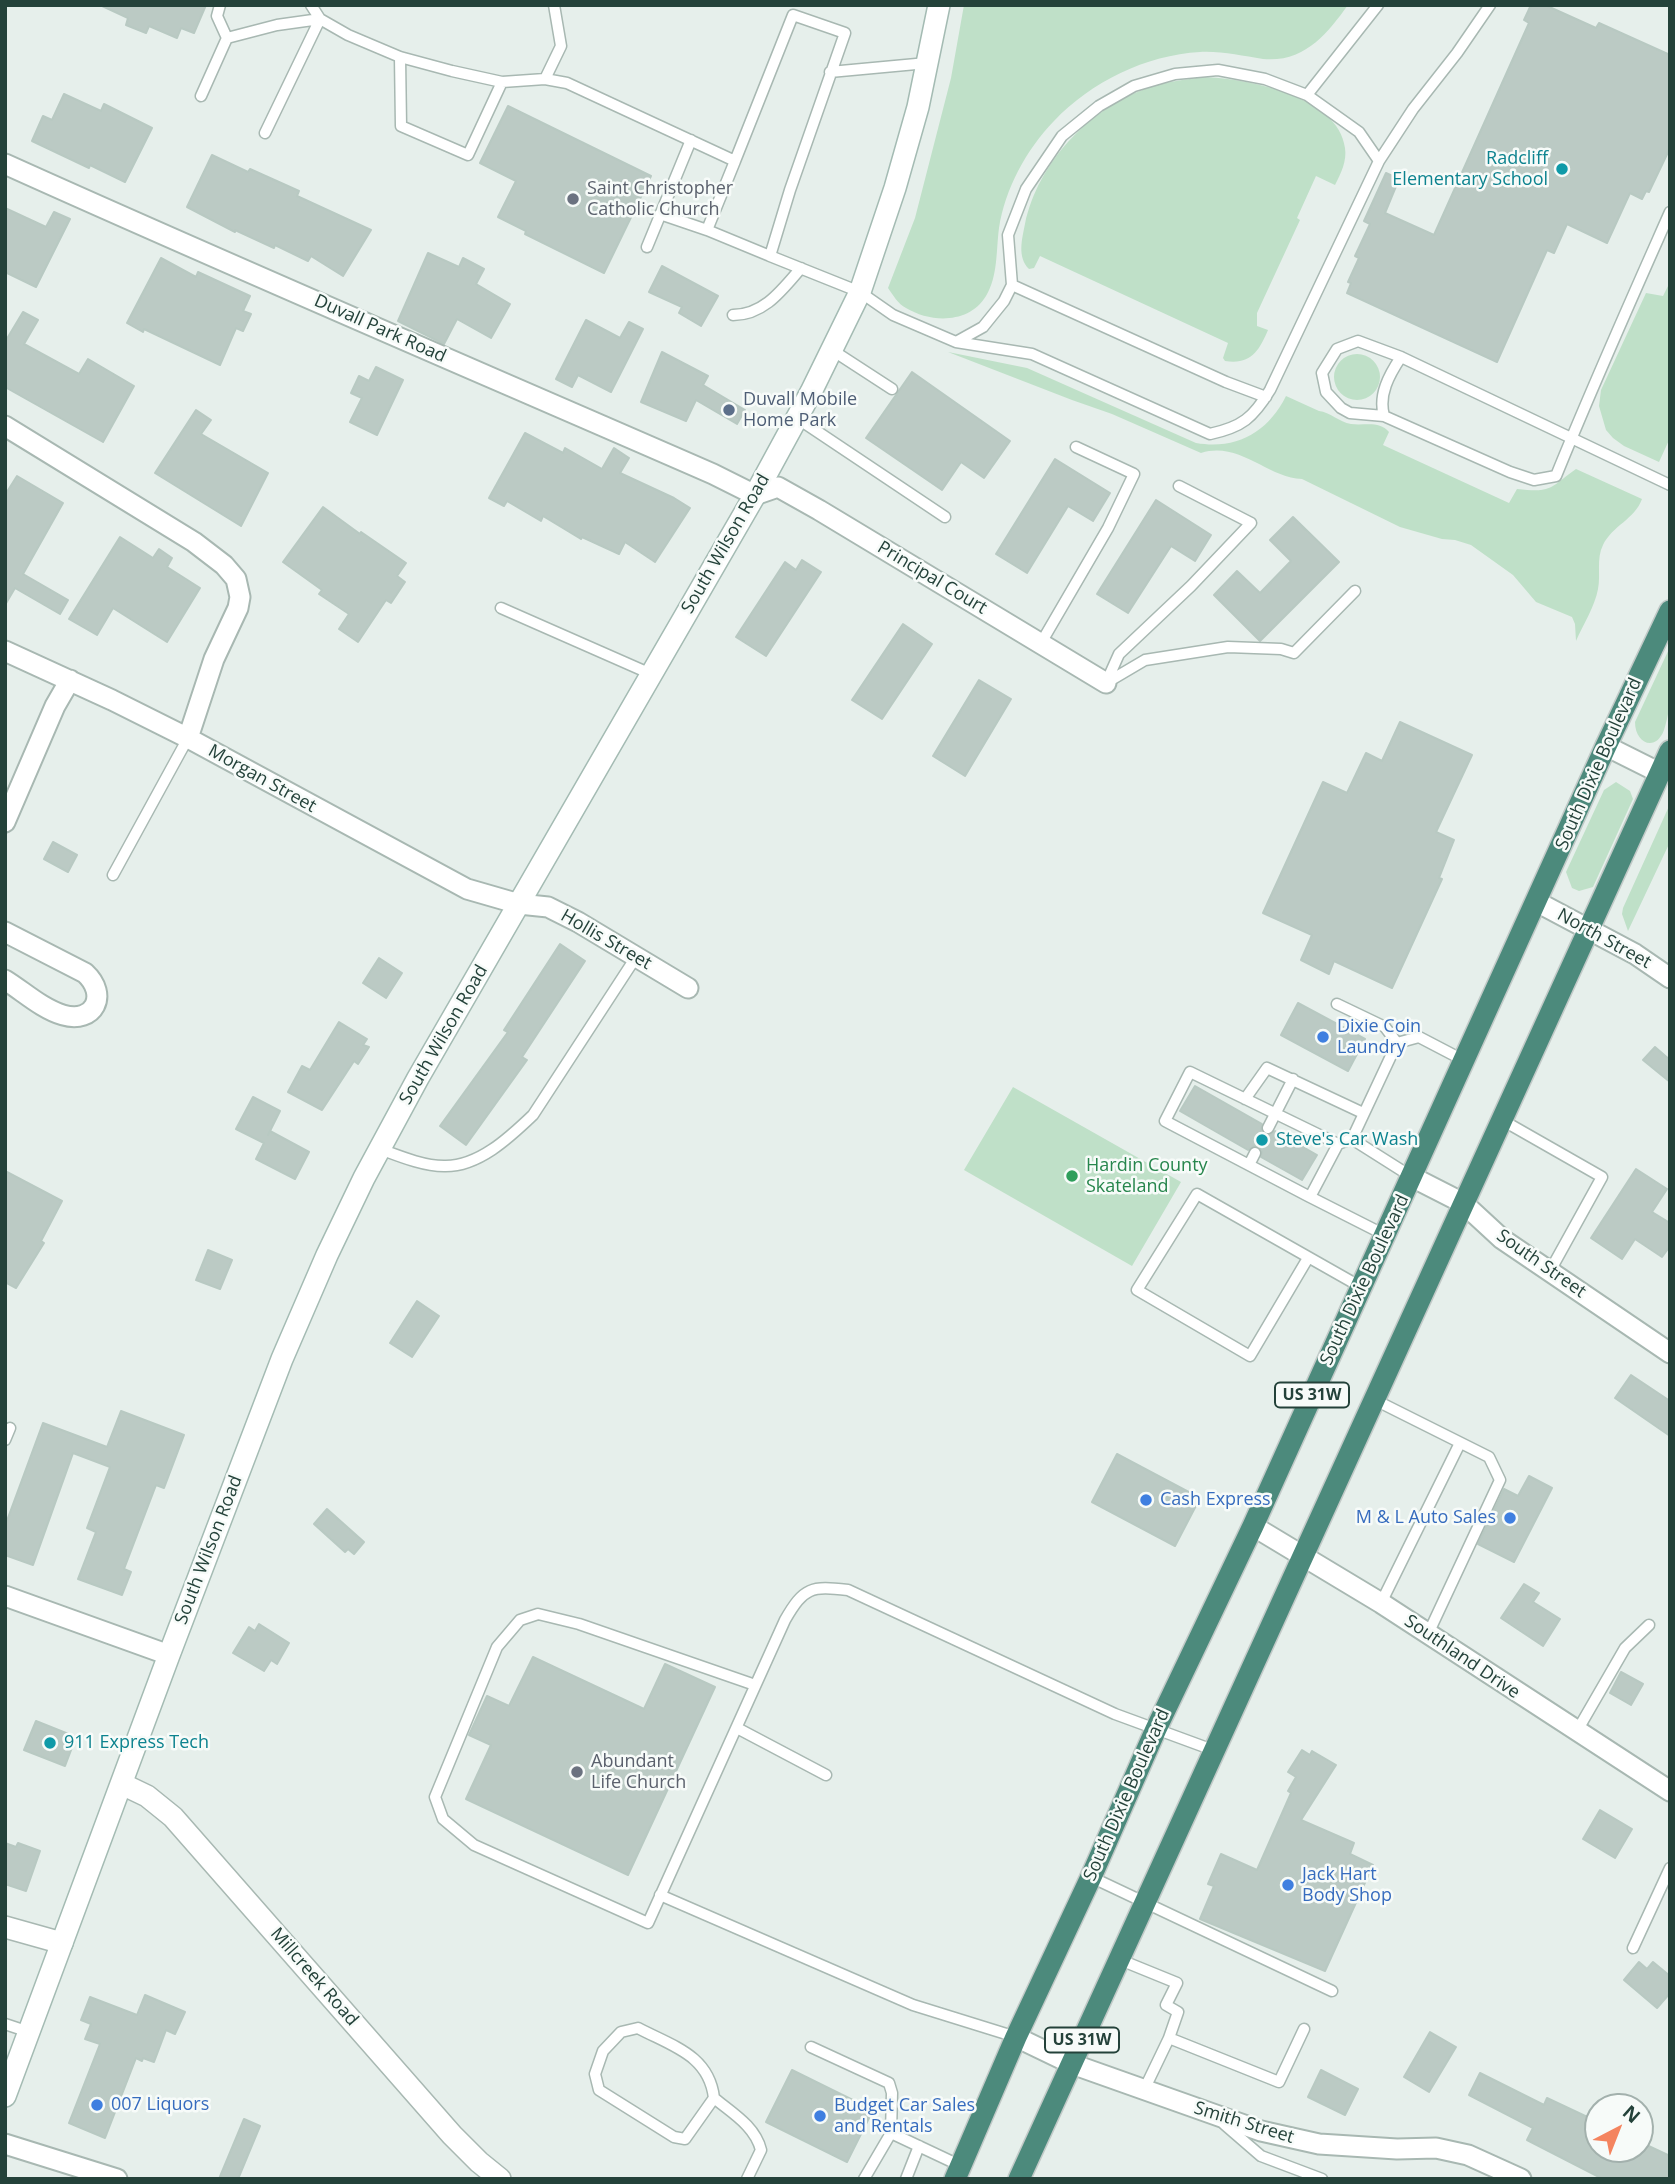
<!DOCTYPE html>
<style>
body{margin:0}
#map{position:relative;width:1675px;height:2184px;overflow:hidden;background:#e6efeb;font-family:"Open Sans",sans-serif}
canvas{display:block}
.frame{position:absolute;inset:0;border:7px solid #24423a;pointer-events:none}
.north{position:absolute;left:1584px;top:2093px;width:70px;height:70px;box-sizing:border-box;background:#f7fbf9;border:2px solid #a3b1ad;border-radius:50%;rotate:42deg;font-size:19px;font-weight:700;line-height:28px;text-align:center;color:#24423a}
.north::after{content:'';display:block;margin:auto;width:24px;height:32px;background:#f4845f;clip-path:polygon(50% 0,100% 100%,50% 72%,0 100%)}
</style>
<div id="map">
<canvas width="1675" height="2184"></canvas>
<div class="frame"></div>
<div class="north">N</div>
</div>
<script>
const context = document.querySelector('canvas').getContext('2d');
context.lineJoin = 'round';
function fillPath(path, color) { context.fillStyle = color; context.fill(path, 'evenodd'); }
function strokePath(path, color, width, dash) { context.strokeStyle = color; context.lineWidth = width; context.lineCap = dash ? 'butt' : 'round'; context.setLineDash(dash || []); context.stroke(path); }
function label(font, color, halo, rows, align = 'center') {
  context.font = font + ' "Open Sans",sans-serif'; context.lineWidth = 5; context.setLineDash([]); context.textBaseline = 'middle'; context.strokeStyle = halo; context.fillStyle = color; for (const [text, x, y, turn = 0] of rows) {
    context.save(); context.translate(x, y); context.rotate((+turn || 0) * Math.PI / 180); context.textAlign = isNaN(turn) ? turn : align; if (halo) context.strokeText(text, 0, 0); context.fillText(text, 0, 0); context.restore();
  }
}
const green = new Path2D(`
 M964 5H1348C1327 34 1304 63 1263 59 1242 56 1222 51 1200 52 1146 55 1091 82 1054 121 1026 150 1005 189 999 228 996 251 998 276 986 296 969 324 931 323 906 308 898 304 893 295 888 288L915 218 951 78Z
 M1203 77C1245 78 1339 96 1345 148 1347 161 1341 173 1335 185L1316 176 1297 218 1300 220 1257 313V326L1268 330C1259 351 1251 365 1225 361L1223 358 1228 343 1040 256 1034 268 1029 269C1017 257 1022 239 1025 224 1038 163 1088 110 1145 89 1163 82 1183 80 1203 77Z
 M1670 282V438L1659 462 1624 446 1613 438 1606 430 1599 406 1601 390 1646 293 1663 296Z
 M948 352 1027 368 1196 443C1237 450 1268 432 1286 396L1319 411C1330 412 1339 422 1351 424 1365 426 1379 420 1389 432L1383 445 1509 503 1517 489C1553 493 1549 488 1576 469L1642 499C1635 519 1612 526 1603 545 1596 559 1601 575 1598 589 1595 606 1583 625 1576 641L1575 624 1572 617 1536 602 1513 575 1471 545 1455 540 1442 539 1400 527 1302 479C1267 478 1240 441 1201 453L1112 414 1072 400Z
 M1334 377a23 23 0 1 1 46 0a23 23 0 1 1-46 0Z
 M1670 647C1670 674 1673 704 1664 730 1656 752 1635 744 1635 722Z
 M1616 782 1630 791 1633 799 1593 887 1579 891 1572 888 1566 872 1604 790Z
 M1670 804V842L1628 931 1622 914 1623 908Z
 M1013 1087 1181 1182 1132 1266 964 1170Z`);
const building = new Path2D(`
 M100 5H206L194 33 181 28 177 38 149 26 146 33 126 25 128 18Z
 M1531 5H1545L1596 28 1599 23 1670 55V148L1649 192 1646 191 1642 199 1630 193 1607 243 1567 224 1554 253 1547 250 1497 362 1347 293 1351 283 1348 282 1359 258 1355 256 1370 224 1364 221 1386 173 1399 179 1385 213 1434 235 1529 23 1524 20Z
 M64 94 101 111 104 104 152 128 125 182 90 165 89 168 32 141 43 116 52 120Z
 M508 106 651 176 604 273 525 234 526 231 498 217 516 181 480 163Z
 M212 155 248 172 250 169 299 191 297 196 371 230 343 276 311 256 308 261 275 245 274 248 235 230V232L187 207Z
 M5 208 46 227 54 212 70 219 36 287 5 272Z
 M428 253 459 267 463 258 484 269 476 284 510 304 491 338 457 319 444 344 398 321Z
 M161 258 196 277 198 272 250 296 243 311 251 314 243 331 236 328 220 365 144 329 143 332 127 323Z
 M662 266 718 296 701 326 679 313 682 307 649 292Z
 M23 312 38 320 24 344 79 374 88 359 134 386 103 442 5 387V342Z
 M586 320 620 338 629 322 643 329 611 392 578 375 572 387 556 379Z
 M662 352 708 376 703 385 745 410 737 424 696 400 686 421 641 402Z
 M376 367 403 380 377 435 350 422 362 398 351 393 359 376 369 381Z
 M912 372 1010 441 984 478 961 462 942 490 866 438Z
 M196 410 211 420 201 434 268 473 241 526 155 473Z
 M525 433 563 453 565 448 602 469 614 448 629 458 620 473 674 498 690 508 655 562 625 542 619 554 582 537 581 539 543 516 541 521 507 501 504 506 489 498Z
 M1055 459 1110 493 1093 521 1068 506 1027 573 996 554Z
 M17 476 63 503 23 574 68 600 60 614 15 588 5 605V495Z
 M1156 500 1211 535 1195 561 1171 546 1128 613 1097 594Z
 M323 507 360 534 361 532 406 563 397 576 405 582 391 603 386 600 358 642 339 629 349 614 319 594 322 590 283 562Z
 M1293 517 1339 562 1260 641 1214 595 1237 571 1260 593 1291 561 1270 540Z
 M120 537 153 558 159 549 172 558 167 567 200 588 167 642 113 608 97 635 69 619Z
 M802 560 821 572 766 656 736 637 785 562 796 570Z
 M903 624 932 644 882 719 852 700Z
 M979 680 1011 699 965 776 933 756Z
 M1400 722 1472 755 1436 832 1454 840 1439 878 1442 879 1392 988 1334 961 1329 974 1301 960 1312 935 1263 913 1323 782 1347 793 1366 753 1382 761Z
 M53 842 77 855 68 872 44 859Z
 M560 944 585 961 522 1057 527 1060 466 1145 440 1126 508 1032 504 1030Z
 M379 958 402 973 386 998 363 983Z
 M1298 1003 1365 1039 1348 1071 1281 1035Z
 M339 1022 367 1039 363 1045 369 1047 358 1064 354 1061 322 1110 288 1092 302 1066 310 1070Z
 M1655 1047 1670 1060V1082L1643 1060Z
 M1195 1086 1262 1124 1261 1129 1264 1134 1269 1135 1275 1131 1317 1155 1302 1180 1261 1157 1262 1152 1259 1147 1254 1146 1248 1150 1180 1111Z
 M253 1097 280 1111 268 1135 270 1131 309 1152 295 1179 256 1159 264 1143 236 1129Z
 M1636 1169 1667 1189 1652 1212 1670 1223V1246L1662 1257 1635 1239 1622 1259 1591 1238Z
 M5 1171 62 1201 41 1241 44 1243 16 1288 5 1282Z
 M208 1250 232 1260 220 1289 196 1280Z
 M417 1301 439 1316 412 1357 390 1343Z
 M1631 1375 1670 1401V1436L1615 1398Z
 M121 1411 184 1435 164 1488 156 1485 124 1569 131 1572 122 1595 78 1579 96 1532 87 1528 110 1467 73 1453 33 1565 5 1555V1526L43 1423 107 1447Z
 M1117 1454 1200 1498 1175 1546 1092 1502Z
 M1529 1476 1552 1488 1514 1562 1478 1544 1504 1489 1518 1496Z
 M327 1509 364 1542 354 1554 348 1549 345 1552 314 1524Z
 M1524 1584 1539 1593 1533 1602 1560 1619 1543 1646 1501 1618Z
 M259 1624 289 1643 277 1664 271 1660 264 1671 233 1653 249 1627 255 1631Z
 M533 1657 644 1709 665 1664 715 1687 628 1875 466 1799 491 1745 469 1735 487 1696 509 1706Z
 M1621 1672 1643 1684 1631 1705 1610 1693Z
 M36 1721 76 1737 65 1766 24 1750Z
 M1302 1750 1310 1755 1312 1751 1336 1765 1301 1820 1354 1843 1350 1854 1373 1865 1325 1971 1200 1919 1214 1886 1208 1884 1221 1854 1257 1870 1291 1793 1288 1791 1296 1777 1288 1772Z
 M1600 1810 1632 1829 1615 1858 1583 1839Z
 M5 1843 16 1847 18 1843 40 1851 26 1891 5 1884Z
 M1639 1962 1647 1969 1653 1962 1670 1976V1993L1657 2008 1624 1980Z
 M145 1995 185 2012 175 2034 166 2030 154 2062 143 2058 142 2061 136 2058 105 2138 69 2123 100 2044 85 2039 91 2024 81 2020 90 1997 137 2015Z
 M1430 2032 1456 2047 1429 2092 1404 2077Z
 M792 2070 873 2110 847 2162 766 2122Z
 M1321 2070 1358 2089 1345 2115 1308 2097Z
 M1480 2073 1544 2105 1547 2098 1598 2122V2149H1640V2142L1670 2156V2179H1603L1527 2140 1533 2128 1469 2095Z
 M244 2119 260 2126 238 2179H219Z`);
const service = new Path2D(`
 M311 5 320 19 348 35 400 57 452 71 502 82 545 79 567 83 735 161 793 15 845 33 790 190 770 256 860 292 893 315 956 342 1032 354 1210 434C1242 427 1253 418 1270 390L1379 161 1413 109 1457 53 1490 5
 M1378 5 1307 95 1359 132 1379 161
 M227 38 277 25 320 19 265 133
 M400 57 401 126 468 155 502 82
 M830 72 927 63
 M545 79 561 46 554 5
 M201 96 227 38 217 16 220 5
 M735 161 707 230 770 256
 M1670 212C1631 300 1592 387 1556 476L1534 480 1510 472 1384 416 1350 413 1341 408 1326 392 1322 373 1337 349 1358 341 1401 357 1670 485
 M660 214 707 230
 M647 247 691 140
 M733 315C764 315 782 290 801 268
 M956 342 983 327 1004 301 1012 285
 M832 350 892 389
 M1266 397 1226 382 1012 285 1008 235 1026 189 1062 136 1099 106 1134 86 1175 74 1218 70 1265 79 1307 95
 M1384 416C1378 395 1389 375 1401 357
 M797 418 945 517
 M501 608 651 674
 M1041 643 1108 528 1134 474 1076 447
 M1106 683 1119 654 1191 586 1251 523 1179 486
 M1106 683 1145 660 1228 647 1281 649 1294 653 1355 591
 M113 875 188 738
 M1337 1004 1385 1027 1397 1043
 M1245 1099 1267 1068 1363 1113
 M1502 1120 1602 1177 1550 1271
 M1268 1128 1293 1079
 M1338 1144 1190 1072 1165 1121 1310 1197 1338 1144 1352 1139
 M380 1149C399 1156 423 1166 444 1166 478 1167 509 1138 533 1115L636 957
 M1249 1165 1255 1153
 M1412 1177 1352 1139 1397 1043 1419 1037 1465 1061
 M1310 1197 1385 1235
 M1308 1258 1250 1356 1137 1290 1197 1194 1361 1287
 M1375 1400 1489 1457 1500 1480 1428 1634
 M5 1440 10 1428
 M1381 1603 1460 1443
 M755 1685 579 1624 538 1614 520 1620 497 1647 435 1797 443 1819 474 1845 648 1923 785 1620C804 1587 811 1586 848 1590L1115 1714 1213 1750
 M737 1728 826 1775
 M1577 1731 1625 1648 1649 1625
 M1091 1877 1332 1991
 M660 1895 913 2005 1016 2037
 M1633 1948 1670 1868
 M1118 1959 1177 1983 1166 2005 1178 2012 1169 2038 1279 2082 1304 2029
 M5 2024 29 2032
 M811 2047 889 2083 892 2093 891 2133
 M1144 2090 1169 2038
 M714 2098 685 2139 674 2137 599 2090 595 2074 603 2051 621 2032 638 2028C672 2046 709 2055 714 2098 732 2113 755 2126 761 2150L747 2179
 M1224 2124 1261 2156 1322 2179
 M864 2179 891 2133 961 2166
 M906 2179 919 2146`);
const minor = new Path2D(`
 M5 164C240 270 477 371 713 474L755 495 778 487 819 510 1106 683
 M5 426 194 542 224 565 236 579 240 597 238 608 214 659 188 738
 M5 651 112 700 188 738 467 889 519 904 548 907 578 922 688 988
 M1606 746 1660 773
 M5 822 55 706 70 680
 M1537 902 1635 954 1670 978
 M5 932 85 973C109 995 94 1024 63 1015 42 1009 23 991 5 980
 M1412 1177 1463 1203 1502 1239 1670 1353
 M1253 1526 1381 1603 1670 1791
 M5 1596 169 1655
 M1016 2037 1072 2064 1261 2131 1319 2144 1397 2149 1436 2148 1468 2155 1521 2179
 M5 2144 117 2179`);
const tertiary = new Path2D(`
 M122 1784 147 1796 173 1817 452 2135 479 2162 500 2179
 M5 1927 62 1943`);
const secondary = new Path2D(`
 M5 2096 169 1655 282 1359 327 1255 364 1178 418 1078 755 495 811 392 860 292 895 188 918 107 939 5`);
const trunk = new Path2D(`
 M955 2179 1016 2037 1091 1877 1156 1729 1253 1526 1606 746 1670 611
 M1019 2179 1670 751`);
const markers = [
 [1562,169,7,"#0f9aa8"],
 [573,199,7,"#6b7280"],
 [729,410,7,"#5c6f8a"],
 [1323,1037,7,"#3f7fe0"],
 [1262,1140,7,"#0f9aa8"],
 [1072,1176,7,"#2e9e5b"],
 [1146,1500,7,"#3f7fe0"],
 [1510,1518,7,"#3f7fe0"],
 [50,1743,7,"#0f9aa8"],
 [577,1772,7,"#6b7280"],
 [1288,1885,7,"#3f7fe0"],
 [97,2105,7,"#3f7fe0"],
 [820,2116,7,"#3f7fe0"]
];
const shields = [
 [1312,1395,74],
 [1082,2040,74]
];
const shieldNames = [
 ["US 31W",1312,1395],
 ["US 31W",1082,2040]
];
const cultureNames = [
 ["Radcliff",1548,159,"right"],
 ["Elementary School",1548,180,"right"],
 ["Steve's Car Wash",1276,1140],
 ["911 Express Tech",64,1743]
];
const worshipNames = [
 ["Saint Christopher",587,189],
 ["Catholic Church",587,210],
 ["Abundant",591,1762],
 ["Life Church",591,1783]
];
const streetNames = [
 ["Duvall Park Road",380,329,24],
 ["South Wilson Road",726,544,-60],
 ["Principal Court",932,578,31],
 ["South Dixie Boulevard",1599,764,-66],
 ["Morgan Street",262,779,29],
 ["North Street",1604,939,29],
 ["Hollis Street",606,940,30],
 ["South Wilson Road",444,1035,-60],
 ["South Street",1541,1264,35],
 ["South Dixie Boulevard",1365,1280,-65],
 ["South Wilson Road",209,1550,-69],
 ["Southland Drive",1462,1657,34],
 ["South Dixie Boulevard",1127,1795,-66],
 ["Millcreek Road",314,1977,49],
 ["Smith Street",1244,2123,17]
];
const serviceNames = [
 ["Duvall Mobile",743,400],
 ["Home Park",743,421]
];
const shopNames = [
 ["Dixie Coin",1337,1027],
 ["Laundry",1337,1048],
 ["Cash Express",1160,1500],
 ["M & L Auto Sales",1496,1518,"right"],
 ["Jack Hart",1302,1875],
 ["Body Shop",1302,1896],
 ["007 Liquors",111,2105],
 ["Budget Car Sales",834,2106],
 ["and Rentals",834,2127]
];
const leisureNames = [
 ["Hardin County",1086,1166],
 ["Skateland",1086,1187]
];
fillPath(green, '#bfe0c8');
fillPath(building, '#bbcac4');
strokePath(building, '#b8c9c2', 2);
strokePath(service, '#a8b8b2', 13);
strokePath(minor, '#a8b8b2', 23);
strokePath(tertiary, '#a8b8b2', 24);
strokePath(secondary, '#a4bbb3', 24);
strokePath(trunk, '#c2cac8', 24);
strokePath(service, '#fff', 10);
strokePath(minor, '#fff', 19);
strokePath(tertiary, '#fff', 21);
strokePath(secondary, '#fff', 21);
strokePath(trunk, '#4c8a7c', 21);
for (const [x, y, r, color] of markers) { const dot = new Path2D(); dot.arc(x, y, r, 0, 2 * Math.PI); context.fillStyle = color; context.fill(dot); strokePath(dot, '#f7fbf9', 2.5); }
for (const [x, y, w] of shields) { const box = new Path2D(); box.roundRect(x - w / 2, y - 12.5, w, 25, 5); context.fillStyle = '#f7fbf9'; context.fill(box); strokePath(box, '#24423a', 2); }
label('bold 16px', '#24423a', null, shieldNames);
label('18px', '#0d838f', '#f7fbf9', cultureNames, 'left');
label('18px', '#5b616d', '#f7fbf9', worshipNames, 'left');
label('18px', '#24423a', '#f7fbf9', streetNames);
label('18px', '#4e5e75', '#f7fbf9', serviceNames, 'left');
label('18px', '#366cbe', '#f7fbf9', shopNames, 'left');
label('18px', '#27864d', '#f7fbf9', leisureNames, 'left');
</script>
